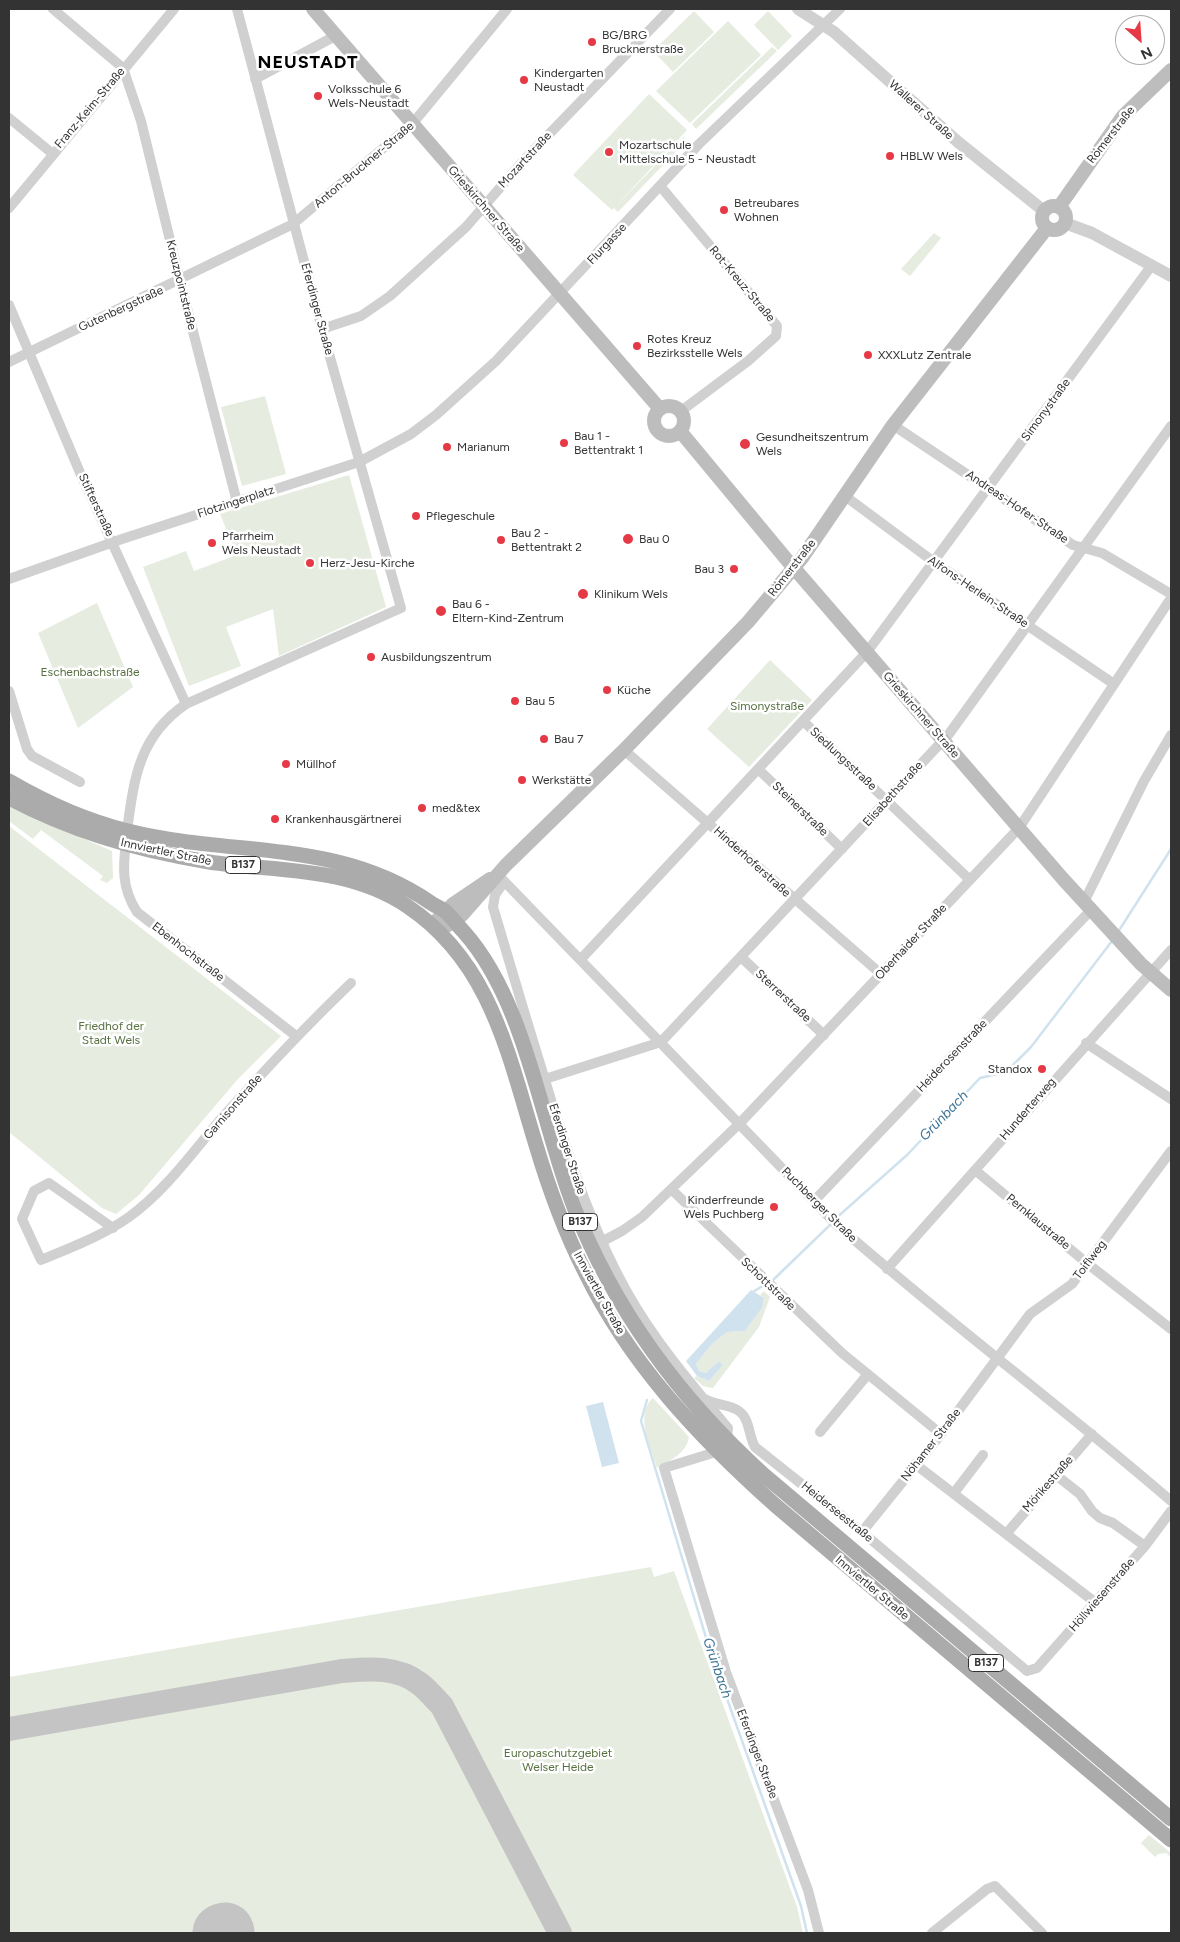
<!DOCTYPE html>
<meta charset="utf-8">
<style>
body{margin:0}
#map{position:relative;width:1180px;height:1942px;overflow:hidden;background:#fff;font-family:Figtree,sans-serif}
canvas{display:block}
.frame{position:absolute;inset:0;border:10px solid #333;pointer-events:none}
.north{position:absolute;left:1115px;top:15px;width:50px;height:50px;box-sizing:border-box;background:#fff;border:1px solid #adadad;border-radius:50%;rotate:154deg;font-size:14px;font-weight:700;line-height:20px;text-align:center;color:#333}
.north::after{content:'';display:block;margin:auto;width:18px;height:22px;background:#e63946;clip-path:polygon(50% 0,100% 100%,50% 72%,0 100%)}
</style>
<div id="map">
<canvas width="1180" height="1942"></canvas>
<div class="frame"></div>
<div class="north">N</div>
</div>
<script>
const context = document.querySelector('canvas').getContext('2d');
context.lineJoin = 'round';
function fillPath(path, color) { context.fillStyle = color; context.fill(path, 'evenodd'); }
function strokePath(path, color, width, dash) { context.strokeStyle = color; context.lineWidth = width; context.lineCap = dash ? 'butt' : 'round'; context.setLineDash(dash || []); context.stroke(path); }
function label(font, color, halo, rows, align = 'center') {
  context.font = font + ' Figtree,sans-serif'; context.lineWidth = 5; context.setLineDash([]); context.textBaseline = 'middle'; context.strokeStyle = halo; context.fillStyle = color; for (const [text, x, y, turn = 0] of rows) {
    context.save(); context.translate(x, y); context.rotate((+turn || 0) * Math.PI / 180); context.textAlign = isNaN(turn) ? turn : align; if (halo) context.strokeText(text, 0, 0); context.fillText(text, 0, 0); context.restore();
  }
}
const green = new Path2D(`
 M694 11 714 32 673 72 653 51Z
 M768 11 792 36 778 50 754 25Z
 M728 21 761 55 690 123 656 91Z
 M772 47 777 51 696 129 692 124Z
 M649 94 687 130 612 210 573 175Z
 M683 137 686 141 618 212 614 208Z
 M934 233 941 238 910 276 901 269Z
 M265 396 286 474 242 486 221 407Z
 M349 475 386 607 279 656 273 609 226 627 241 666 189 686 143 567 186 551 194 571 237 555 220 514Z
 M97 603 133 687 78 728 38 633Z
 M770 660 812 700 749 767 707 729Z
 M9 806 112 851 113 878 107 883 100 880 103 876 41 830 33 839 9 821Z
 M9 826 281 1036 238 1079 139 1195 116 1214 102 1208 9 1132Z
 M764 1291 770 1297 759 1327 713 1388 703 1386 694 1378 697 1376 709 1381 723 1365 719 1361 706 1373 699 1371 696 1364 712 1344 727 1332 745 1331 762 1308 764 1298 760 1295Z
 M653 1398 689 1437C686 1454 670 1460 657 1468 651 1448 634 1414 653 1398Z
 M651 1567 654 1577 674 1571 797 1907 803 1933H9V1677Z
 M1149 1835 1171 1853V1857L1166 1853 1158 1854 1155 1857 1141 1843Z`);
const water = new Path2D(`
 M751 1290 764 1298 762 1308 745 1331 727 1332 712 1344 696 1364 699 1371 706 1373 719 1361 723 1365 709 1381 697 1376 686 1361Z
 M603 1402 619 1463 602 1467 586 1406Z`);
const stream = new Path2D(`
 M1118 932 1171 849
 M834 1220 907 1155 980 1078 1006 1072 1031 1047 1112 941
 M772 1281 831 1224
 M753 1292 767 1283
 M647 1400 641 1421 710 1651 801 1906 807 1933`);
const taxiway = new Path2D(`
 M9 1729 342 1671C369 1669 397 1666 420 1684 428 1690 435 1699 442 1706L560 1933`);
const runway = new Path2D(`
 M222 1933 225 1932`);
const minor = new Path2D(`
 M53 9 123 68 141 121 180 281 237 502
 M237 9 322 329 401 608 186 704C139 736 134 778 127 831 124 861 119 884 137 912L296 1036
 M255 79 337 35
 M9 118 53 154
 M661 187 777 326 776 336 748 361 681 411
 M9 208 174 9
 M9 305 81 475 186 704
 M322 329 361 316 390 296 466 227 524 160 670 9
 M9 362 293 224 413 123 507 9
 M893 425 1073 545 1102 553 1171 594
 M845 496 934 562 1114 684
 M9 579 122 539 359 462 411 434 436 415 496 361 699 144 840 9
 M9 691 27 749 32 756 80 782
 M803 721 970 880
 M624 750 881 974
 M758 769 842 849
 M501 878 836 1224C945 1320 1061 1406 1171 1501
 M504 882 495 895 493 907C512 972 532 1038 552 1103 573 1168 593 1232 627 1292 655 1342 692 1385 728 1428L727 1442 716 1452 664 1468 726 1672 808 1890 819 1933
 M1084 902 1144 781 1171 735
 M741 957 824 1035
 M581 959 867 652 1152 265
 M1086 1043 1171 1099
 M545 1079 661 1042 949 734 1171 426
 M975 1170 1088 1264 1171 1329
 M672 1190 842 1353 941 1434
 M814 1201 1091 910
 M113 1228 49 1183 34 1191 22 1219 41 1260C72 1247 102 1236 129 1217 165 1191 192 1153 220 1120 262 1073 305 1027 351 983
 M601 1242 622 1231 642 1217 739 1124 1019 828 1171 598
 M887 1269 1171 950
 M705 1399C718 1407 739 1403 746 1420 750 1429 750 1438 755 1447L862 1532 1027 1671 1037 1668 1145 1546 1171 1511
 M820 1432 868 1374
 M915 1464 1096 1603
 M1056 1475 1080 1494 1092 1511 1100 1518 1113 1523 1145 1546
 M954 1493 983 1455
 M862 1532 941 1434 1030 1314 1072 1284 1171 1151
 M1006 1534 1092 1434
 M932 1933 987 1889 995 1886 1042 1933`);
const tertiary = new Path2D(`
 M798 9 834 32 958 142 1044 211
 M1065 223 1092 233 1171 276`);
const secondary = new Path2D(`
 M313 9 660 409
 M1042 218a12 12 0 1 1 24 0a12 12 0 1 1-24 0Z
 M1059 207 1123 116 1171 70
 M654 421a15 15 0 1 1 30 0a15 15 0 1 1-30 0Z
 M680 431 787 560 1063 879 1141 964 1171 990
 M433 924 453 904 490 879
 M438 930 454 922 463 914 506 865 624 750 748 622 802 558 893 425 1047 228`);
const primary = new Path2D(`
 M9 781C45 802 87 821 128 831 233 857 337 838 431 903 435 906 441 908 445 911 452 917 458 926 464 932 526 1002 540 1119 574 1207 615 1311 682 1401 764 1475L1171 1819
 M9 798C71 831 139 851 209 862 277 872 347 866 407 906 491 962 508 1054 536 1145 549 1189 565 1232 585 1272 630 1364 700 1438 775 1505L1171 1840`);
const markers = [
 [592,42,5,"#e63946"],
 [524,80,5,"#e63946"],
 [318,96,5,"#e63946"],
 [609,152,5,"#e63946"],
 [890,156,5,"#e63946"],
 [724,210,5,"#e63946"],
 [637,346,5,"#e63946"],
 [868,355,5,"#e63946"],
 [564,443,5,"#e63946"],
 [745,444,6,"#e63946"],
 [447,447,5,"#e63946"],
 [416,516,5,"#e63946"],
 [628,539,6,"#e63946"],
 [501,540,5,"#e63946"],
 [212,543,5,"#e63946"],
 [310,563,5,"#e63946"],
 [734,569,5,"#e63946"],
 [583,594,6,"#e63946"],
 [441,611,6,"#e63946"],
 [371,657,5,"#e63946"],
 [607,690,5,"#e63946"],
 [515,701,5,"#e63946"],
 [544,739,5,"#e63946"],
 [286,764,5,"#e63946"],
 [522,780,5,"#e63946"],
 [422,808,5,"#e63946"],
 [275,819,5,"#e63946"],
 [1042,1069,5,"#e63946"],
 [774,1207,5,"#e63946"]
];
const shields = [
 [243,865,35],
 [580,1222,35],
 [986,1663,35]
];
const shieldNames = [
 ["B137",243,865],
 ["B137",580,1222],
 ["B137",986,1663]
];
const poiNames = [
 ["BG/BRG",602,35],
 ["Brucknerstraße",602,49],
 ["Kindergarten",534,73],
 ["Neustadt",534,87],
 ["Volksschule 6",328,89],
 ["Wels-Neustadt",328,103],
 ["Mozartschule",619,145],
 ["Mittelschule 5 - Neustadt",619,159],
 ["HBLW Wels",900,156],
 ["Betreubares",734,203],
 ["Wohnen",734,217],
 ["Rotes Kreuz",647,339],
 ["Bezirksstelle Wels",647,353],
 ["XXXLutz Zentrale",878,355],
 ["Bau 1 -",574,436],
 ["Bettentrakt 1",574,450],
 ["Gesundheitszentrum",756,437],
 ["Wels",756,451],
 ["Marianum",457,447],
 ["Pflegeschule",426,516],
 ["Bau 2 -",511,533],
 ["Bettentrakt 2",511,547],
 ["Pfarrheim",222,536],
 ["Wels Neustadt",222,550],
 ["Bau 0",639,539],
 ["Herz-Jesu-Kirche",320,563],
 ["Bau 3",724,569,"right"],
 ["Klinikum Wels",594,594],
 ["Bau 6 -",452,604],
 ["Eltern-Kind-Zentrum",452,618],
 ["Ausbildungszentrum",381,657],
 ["Küche",617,690],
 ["Bau 5",525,701],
 ["Bau 7",554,739],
 ["Müllhof",296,764],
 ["Werkstätte",532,780],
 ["med&tex",432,808],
 ["Krankenhausgärtnerei",285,819],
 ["Standox",1032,1069,"right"],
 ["Kinderfreunde",764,1200,"right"],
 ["Wels Puchberg",764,1214,"right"]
];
const streetNames = [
 ["Franz-Keim-Straße",90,108,-50],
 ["Wallerer Straße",921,110,42],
 ["Römerstraße",1111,135,-52],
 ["Mozartstraße",525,160,-47],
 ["Anton-Bruckner-Straße",364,165,-40],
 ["Grieskirchner Straße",486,209,49],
 ["Flurgasse",607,244,-47],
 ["Rot-Kreuz-Straße",742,284,50],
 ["Kreuzpointstraße",181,285,76],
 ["Gutenbergstraße",121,309,-25],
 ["Eferdinger Straße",317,309,75],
 ["Simonystraße",1046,410,-54],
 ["Flotzingerplatz",236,502,-18],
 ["Stifterstraße",96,505,65],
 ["Andreas-Hofer-Straße",1017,507,34],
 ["Römerstraße",792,568,-52],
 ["Alfons-Herlein-Straße",978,592,34],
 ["Grieskirchner Straße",921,715,49],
 ["Siedlungsstraße",843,759,43],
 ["Elisabethstraße",893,794,-48],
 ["Steinerstraße",800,809,44],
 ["Innviertler Straße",166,852,12],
 ["Hinderhoferstraße",752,862,42],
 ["Oberhaider Straße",911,942,-47],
 ["Ebenhochstraße",188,952,38],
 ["Sterrerstraße",783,996,43],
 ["Heiderosenstraße",952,1056,-46],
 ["Garnisonstraße",233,1107,-49],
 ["Hunderterweg",1028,1109,-49],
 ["Eferdinger Straße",567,1149,72],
 ["Puchberger Straße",819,1205,45],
 ["Pernklaustraße",1038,1222,40],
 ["Toiflweg",1090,1260,-53],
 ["Schottstraße",768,1284,44],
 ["Innviertler Straße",599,1293,61],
 ["Nöhamer Straße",931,1445,-52],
 ["Mörikestraße",1048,1484,-49],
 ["Heiderseestraße",837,1512,39],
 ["Innviertler Straße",872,1588,40],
 ["Höllwiesenstraße",1102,1595,-49],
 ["Eferdinger Straße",757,1754,69]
];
const parkNames = [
 ["Eschenbachstraße",90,672],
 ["Simonystraße",767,706],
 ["Friedhof der",111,1026],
 ["Stadt Wels",111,1040],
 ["Europaschutzgebiet",558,1753],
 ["Welser Heide",558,1767]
];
const waterNames = [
 ["Grünbach",944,1116,-46],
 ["Grünbach",717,1668,71]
];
const districtNames = [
 ["NEUSTADT",308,63]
];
fillPath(green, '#e6ecdf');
fillPath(water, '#cfe2ee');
strokePath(stream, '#cfe2ee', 2.5);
strokePath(taxiway, '#c4c4c4', 24);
strokePath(runway, '#c4c4c4', 59);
strokePath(minor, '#d0d0d0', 10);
strokePath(tertiary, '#d0d0d0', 12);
strokePath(secondary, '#bdbdbd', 14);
strokePath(primary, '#ababab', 15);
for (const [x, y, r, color] of markers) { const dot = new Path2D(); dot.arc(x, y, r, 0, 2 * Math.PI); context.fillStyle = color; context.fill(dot); strokePath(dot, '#fff', 2); }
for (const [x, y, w] of shields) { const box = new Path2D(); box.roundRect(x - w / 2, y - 8.5, w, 17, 4); context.fillStyle = '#fff'; context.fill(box); strokePath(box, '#333', 1); }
label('bold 11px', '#333', null, shieldNames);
label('12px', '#333', '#fff', poiNames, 'left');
label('12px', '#333', '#fff', streetNames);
label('12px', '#56703f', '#fff', parkNames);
label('italic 14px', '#3f7597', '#fff', waterNames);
context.letterSpacing = '1px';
label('bold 18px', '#000', '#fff', districtNames);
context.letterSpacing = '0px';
</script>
